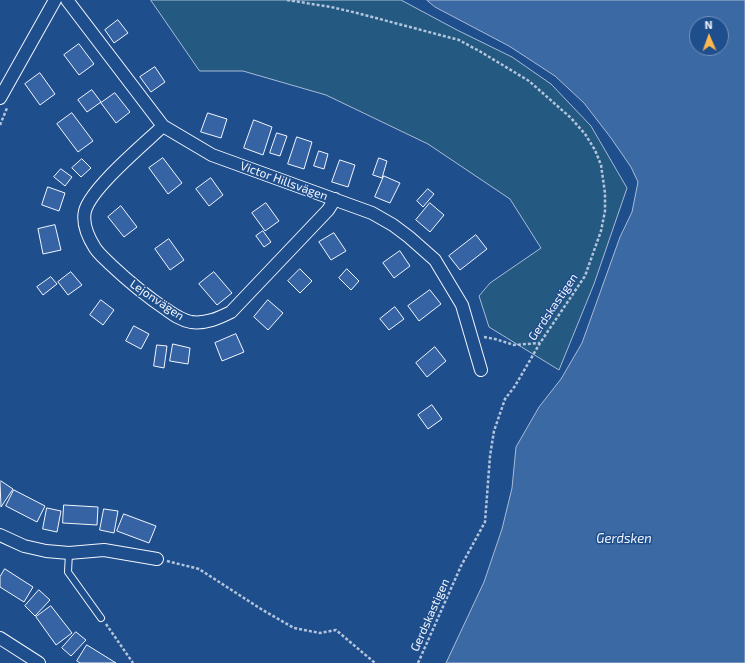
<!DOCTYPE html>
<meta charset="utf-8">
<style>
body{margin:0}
#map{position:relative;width:745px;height:663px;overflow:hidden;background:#1f4e8c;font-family:"Exo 2",sans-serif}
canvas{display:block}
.north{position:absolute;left:689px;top:16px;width:40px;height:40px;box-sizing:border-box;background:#1f4e8c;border:1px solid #7391ba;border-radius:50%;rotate:358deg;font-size:11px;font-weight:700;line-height:16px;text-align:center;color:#f2f6ff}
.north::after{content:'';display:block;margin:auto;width:14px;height:18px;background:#ffb74d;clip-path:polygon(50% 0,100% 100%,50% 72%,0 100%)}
</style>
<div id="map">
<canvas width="745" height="663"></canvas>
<div class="north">N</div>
</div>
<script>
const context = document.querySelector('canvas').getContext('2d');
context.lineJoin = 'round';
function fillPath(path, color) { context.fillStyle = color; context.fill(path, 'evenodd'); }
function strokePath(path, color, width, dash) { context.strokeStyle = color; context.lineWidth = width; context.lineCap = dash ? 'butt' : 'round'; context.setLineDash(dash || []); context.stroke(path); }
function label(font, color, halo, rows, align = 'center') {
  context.font = font + ' "Exo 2",sans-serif'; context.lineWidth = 3; context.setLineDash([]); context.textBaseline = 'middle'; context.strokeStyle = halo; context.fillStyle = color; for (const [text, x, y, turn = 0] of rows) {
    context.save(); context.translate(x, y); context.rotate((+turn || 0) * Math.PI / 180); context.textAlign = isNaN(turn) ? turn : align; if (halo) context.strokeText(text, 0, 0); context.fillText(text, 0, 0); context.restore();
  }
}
const green = new Path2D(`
 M151 0H401L457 30 512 57 551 84 591 126 627 188 594 284 559 370 489 327 479 296 490 283 541 248 510 199 428 144 326 95 243 71H200Z`);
const water = new Path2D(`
 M427 0H745V663H446L484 582 502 529 512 488 516 447 539 407 561 379 582 343 620 237 632 212 638 182 631 167 611 138 584 103 555 76 509 46 435 7ZM697 24H721V48H697Z`);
const building = new Path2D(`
 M118 20 128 33 114 43 105 30Z
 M79 44 94 64 79 75 64 55Z
 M155 67 165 82 151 92 140 77Z
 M40 73 55 94 40 105 25 84Z
 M92 90 101 102 87 112 78 100Z
 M115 93 130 112 116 123 101 103Z
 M72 113 93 141 78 152 57 124Z
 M208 113 227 119 221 138 201 132Z
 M254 120 272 127 263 155 244 148Z
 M277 133 287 136 280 156 270 153Z
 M297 137 312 142 304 169 288 164Z
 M319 151 328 154 324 169 314 166Z
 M163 158 182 183 168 194 149 168Z
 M379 158 387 161 382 178 373 175Z
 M82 159 91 168 81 177 72 168Z
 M340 160 355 165 348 187 332 182Z
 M61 169 72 177 65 186 54 177Z
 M384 176 400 183 390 203 375 197Z
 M211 178 223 195 209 206 196 189Z
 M48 187 65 193 59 211 42 205Z
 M428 189 434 194 423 207 417 201Z
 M266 203 279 221 265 231 252 213Z
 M430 203 444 215 430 232 416 220Z
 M121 206 137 227 124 237 108 217Z
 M55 225 61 250 43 254 38 229Z
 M263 231 271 242 264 247 256 236Z
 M334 233 346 251 331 260 319 242Z
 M476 235 487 249 460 270 449 256Z
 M169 239 184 260 170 270 155 249Z
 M400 251 410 266 394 278 383 263Z
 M300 269 312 281 300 293 288 281Z
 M347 269 359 281 351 290 339 278Z
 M71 272 82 285 68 295 58 282Z
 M214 272 232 293 217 305 199 284Z
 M51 277 57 284 43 295 37 287Z
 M430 290 441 304 419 321 408 306Z
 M101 300 114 310 103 325 90 315Z
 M268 300 283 313 268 330 254 317Z
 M395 307 404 319 389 330 380 319Z
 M134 326 149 334 141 349 126 341Z
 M236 334 244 352 222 361 215 343Z
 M173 344 190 348 188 364 170 361Z
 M157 345 167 346 164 368 154 366Z
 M435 347 446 361 427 377 416 363Z
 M432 405 442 419 428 429 418 415Z
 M1 481 13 489 1 507 0 482Z
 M14 490 45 506 37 522 6 506Z
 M64 505 98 507 97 525 63 523Z
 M47 508 61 511 57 532 43 529Z
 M104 509 118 511 114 533 100 530Z
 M124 514 156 526 149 543 117 531Z
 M5 569 33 587 24 602 0 587V577Z
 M39 590 50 600 35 616 25 606Z
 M51 606 72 633 56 645 36 617Z
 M76 632 86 640 71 656 62 648Z
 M87 645 116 663H80L77 661Z`);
const path = new Path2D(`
 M287 0 331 7 357 13 459 40 481 52 529 81 571 118 585 134 595 150 601 165 605 193V211L601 231 585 276 540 343 515 386 505 399 494 431 490 456 485 522 461 566 418 663
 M0 125 7 108
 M484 337 495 339 514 345 540 343
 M167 561 199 569 261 609 294 628 320 633 336 630 375 663
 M106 624 133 663`);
const service = new Path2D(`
 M69 553 68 572 101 618`);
const minor = new Path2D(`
 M67 0 163 126 212 155 372 213 393 225 409 237 435 260 462 305 481 370
 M0 98 55 0
 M163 126C144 144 91 188 85 211 82 224 88 237 95 248 99 254 105 259 110 264 128 281 146 296 167 310 174 315 181 320 191 322 206 324 219 318 231 312L328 210 335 199
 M0 535 24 546 46 551 69 553 104 550 157 559
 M0 638 39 663`);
const streetNames = [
 ["Victor Hillsvägen",284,181,20],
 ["Lejonvägen",157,300,34],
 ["Gerdskastigen",553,307,-56],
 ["Gerdskastigen",430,615,-66]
];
const waterNames = [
 ["Gerdsken",624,539]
];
fillPath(green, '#245a82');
strokePath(green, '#a8bbd7', 1);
fillPath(water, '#3b69a3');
strokePath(water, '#a8bbd7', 1);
fillPath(building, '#3563a3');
strokePath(building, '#f2f6ff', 1);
strokePath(service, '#f2f6ff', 8);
strokePath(minor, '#f2f6ff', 14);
strokePath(path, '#b3c4dc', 2.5, [3, 2]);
strokePath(service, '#1f4e8c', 6);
strokePath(minor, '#1f4e8c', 12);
label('12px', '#f2f6ff', '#1f4e8c', streetNames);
label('italic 13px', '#f2f6ff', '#1f4e8c', waterNames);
</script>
